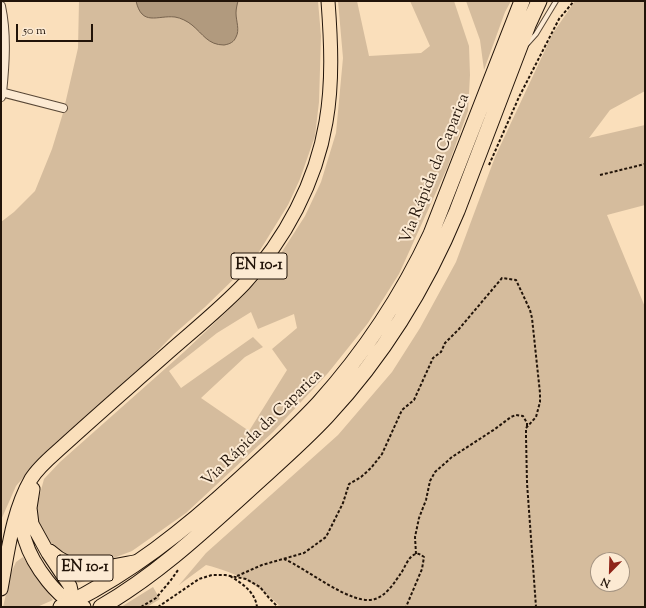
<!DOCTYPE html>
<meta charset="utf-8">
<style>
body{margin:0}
#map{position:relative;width:646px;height:608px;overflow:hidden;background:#fadfbb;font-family:"Sorts Mill Goudy",serif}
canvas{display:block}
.frame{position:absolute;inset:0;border:2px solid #221409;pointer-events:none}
.north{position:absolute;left:590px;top:552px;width:40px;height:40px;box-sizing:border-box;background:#fcead3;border:1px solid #a59482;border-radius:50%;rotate:203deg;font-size:11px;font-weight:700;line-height:16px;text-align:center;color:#221409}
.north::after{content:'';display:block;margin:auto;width:14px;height:18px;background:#8f2418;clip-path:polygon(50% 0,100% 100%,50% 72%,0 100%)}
.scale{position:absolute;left:16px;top:24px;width:77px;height:18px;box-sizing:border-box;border:2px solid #221409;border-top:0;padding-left:5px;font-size:12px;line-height:14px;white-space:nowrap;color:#221409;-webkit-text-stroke:3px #fcead3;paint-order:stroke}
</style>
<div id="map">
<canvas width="646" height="608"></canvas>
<div class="frame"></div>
<div class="north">N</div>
<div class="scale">50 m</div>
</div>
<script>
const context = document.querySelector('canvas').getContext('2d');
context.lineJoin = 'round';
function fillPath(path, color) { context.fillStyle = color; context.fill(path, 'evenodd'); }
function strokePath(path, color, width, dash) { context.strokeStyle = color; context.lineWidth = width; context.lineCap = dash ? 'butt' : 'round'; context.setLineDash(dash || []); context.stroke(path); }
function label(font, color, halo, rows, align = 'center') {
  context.font = font + ' "Sorts Mill Goudy",serif'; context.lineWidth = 4; context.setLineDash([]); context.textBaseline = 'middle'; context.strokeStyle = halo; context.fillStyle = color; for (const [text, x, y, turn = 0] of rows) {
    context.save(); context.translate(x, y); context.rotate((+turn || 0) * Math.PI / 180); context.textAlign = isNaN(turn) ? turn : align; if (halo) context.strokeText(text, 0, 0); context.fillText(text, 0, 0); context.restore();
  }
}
const green = new Path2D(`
 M79 1H318L321 36 319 102 315 136 300 179 288 205 257 255 241 272 205 307 174 334 136 373 36 463 16 486 1 520V222L14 212 35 191 52 149 63 113 78 48Z
 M338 1H357L369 56 421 53 430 46 410 1H454L469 46 470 75 468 111 447 168 399 274 368 323 328 373 273 432 186 513 132 551 111 559 84 562 63 554 47 541 37 524V505L44 479 60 462 184 352 243 296 276 261 305 216 321 182 336 133 343 58ZM251 312 258 329 294 314 297 328 272 349 287 370 249 431 201 398 245 357 263 347 253 337 181 388 169 371 217 333Z
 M466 1H511L505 12 484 70 480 40Z
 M575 1H645V91L610 110 589 138 645 125V205L607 215 645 307V607H281C257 584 238 573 206 565L179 585 206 553 338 435 392 372 420 328 456 262 495 157 553 33ZM598 560H622V584H598Z
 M23 557 53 600 37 607H3L11 573 16 562Z
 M67 570 100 577 78 583Z
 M153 587 160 599 147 607H121Z`);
const water = new Path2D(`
 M136 1H238C237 5 236 9 236 13 236 21 240 30 236 37 234 42 230 44 224 45 208 45 203 34 192 25 187 21 181 18 175 17 157 15 142 27 136 1Z`);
const path = new Path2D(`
 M489 165 519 97 559 19 574 1
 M600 175 645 164
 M416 554 415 537 419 518 426 500 430 481 435 472 452 457 495 429 511 417 516 415 523 416 527 423V427
 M284 559C306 568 353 607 375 599 386 596 395 582 401 573 405 568 408 556 416 554 419 553 421 555 424 557L422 569 406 607
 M230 576C243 584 255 592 257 607
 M237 576 262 565 304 553 326 537 343 503 349 484 361 477 371 468 382 454 402 410 414 400 433 358 441 352 445 343 459 329 502 278 516 280 530 310 532 318 540 393V402L536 417 526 428V436L527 483 536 607
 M141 607 156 598 171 580 178 570
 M158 607 199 579 212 575H225L246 579 260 587 269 598 278 607`);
const lane = new Path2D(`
 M527 44 536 34 556 1`);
const street = new Path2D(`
 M1 6C7 34 5 64 2 93L1 97
 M1 92 63 108`);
const primary = new Path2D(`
 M33 489 30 508 32 524 48 553 70 586 72 595 70 607
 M22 512C21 522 22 531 25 540 32 563 59 604 84 607
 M50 551C78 577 107 567 139 561
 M1 589C8 552 12 512 31 479 39 466 52 456 63 446 98 414 134 383 170 351 194 330 221 308 244 284 285 240 316 182 326 122 333 82 331 41 328 1`);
const highway = new Path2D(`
 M61 607C128 575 186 529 240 479 267 454 294 430 319 403 364 353 402 296 431 234L522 1
 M101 607C153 577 197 537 241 497 270 470 300 445 327 416 382 357 426 286 457 211L528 25 539 1`);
const shields = [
 [259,266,56],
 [85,568,56]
];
const shieldNames = [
 ["EN 10-1",259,266],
 ["EN 10-1",85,568]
];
const streetNames = [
 ["Via Rápida da Caparica",436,169,-68],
 ["Via Rápida da Caparica",263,429,-44]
];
fillPath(green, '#d5bc9d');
fillPath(water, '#b19a7e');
strokePath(water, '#78644f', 1);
strokePath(lane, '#584736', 6);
strokePath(street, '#584736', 10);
strokePath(primary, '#221409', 15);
strokePath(highway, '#221409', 17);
strokePath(path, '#221409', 2, [3, 2]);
strokePath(lane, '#fcead3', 4);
strokePath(street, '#fcead3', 8);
strokePath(primary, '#fadfbb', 13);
strokePath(highway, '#fadfbb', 15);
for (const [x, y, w] of shields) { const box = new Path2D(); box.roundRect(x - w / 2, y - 13, w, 26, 3); context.fillStyle = '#fcead3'; context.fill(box); strokePath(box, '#221409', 1); }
label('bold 15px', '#221409', null, shieldNames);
label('16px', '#221409', '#fcead3', streetNames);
</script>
